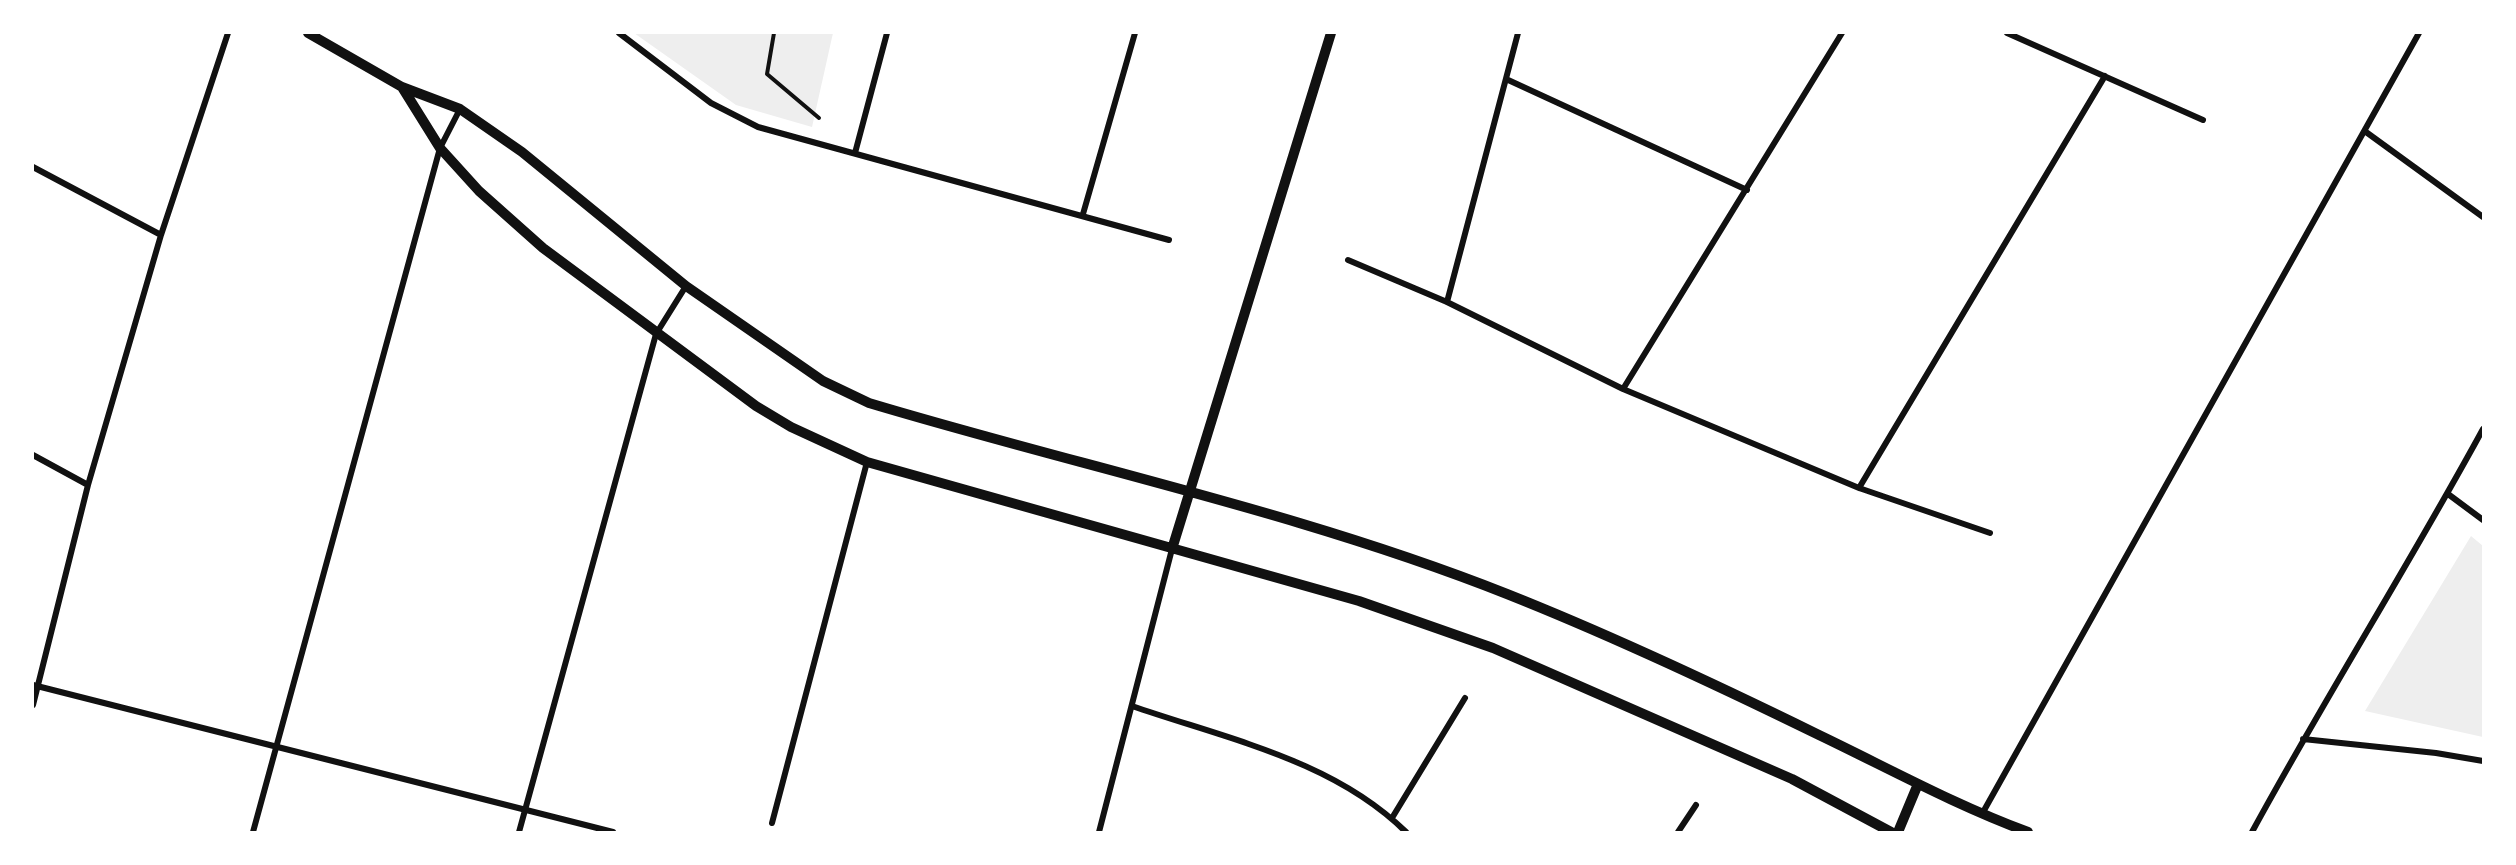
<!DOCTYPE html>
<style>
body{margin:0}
#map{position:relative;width:2516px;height:865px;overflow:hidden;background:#fff;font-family:"Sofia Sans Condensed",sans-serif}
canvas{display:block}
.frame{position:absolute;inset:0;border:34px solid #fff;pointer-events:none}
</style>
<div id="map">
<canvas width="2516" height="865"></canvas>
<div class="frame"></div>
</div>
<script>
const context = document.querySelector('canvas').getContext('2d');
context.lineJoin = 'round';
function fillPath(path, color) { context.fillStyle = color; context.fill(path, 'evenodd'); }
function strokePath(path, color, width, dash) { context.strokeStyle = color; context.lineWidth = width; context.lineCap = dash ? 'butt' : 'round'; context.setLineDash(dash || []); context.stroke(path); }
const green = new Path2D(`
 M634 33H833L812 127 736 105Z
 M2471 536 2483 546V737L2365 711Z`);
const path = new Path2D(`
 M774 33 767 74 819 118`);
const minor = new Path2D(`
 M619 33 711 103 758 127 1169 240
 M2007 33 2203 120
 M1506 79 1747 190
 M2366 132 2483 217
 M855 153 887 33
 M33 167 161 235
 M1083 214 1135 33
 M1348 260 1447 302 1623 389 1859 488 1990 533
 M1447 302 1518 33
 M1623 389 1842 33
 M33 455 88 485
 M1859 488 2105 76
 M2448 494 2483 520
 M33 685 613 832
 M33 705 88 485 161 235 228 33
 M1132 706C1227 739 1333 760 1406 832
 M2303 739 2436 753 2483 761
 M1982 814 2419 33
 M1392 818 1465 698
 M772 823 867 462
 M253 832 440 148 460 109
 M519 832 656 334 686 286
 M1099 832 1172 549
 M1678 832 1696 805
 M2252 832C2326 696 2409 565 2483 429`);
const tertiary = new Path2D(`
 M308 33 402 87 460 109 522 152 686 286 823 381 869 403C1082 467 1300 512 1507 594 1613 636 1717 685 1819 735 1888 768 1955 805 2028 832
 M402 87 440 148 479 191 543 248 756 406 791 427 867 462 1359 601 1493 648 1792 779 1891 832
 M1172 549 1331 33
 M1898 832 1918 784`);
fillPath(green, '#eee');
strokePath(path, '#111', 4);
strokePath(minor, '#111', 6);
strokePath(tertiary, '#111', 10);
</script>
